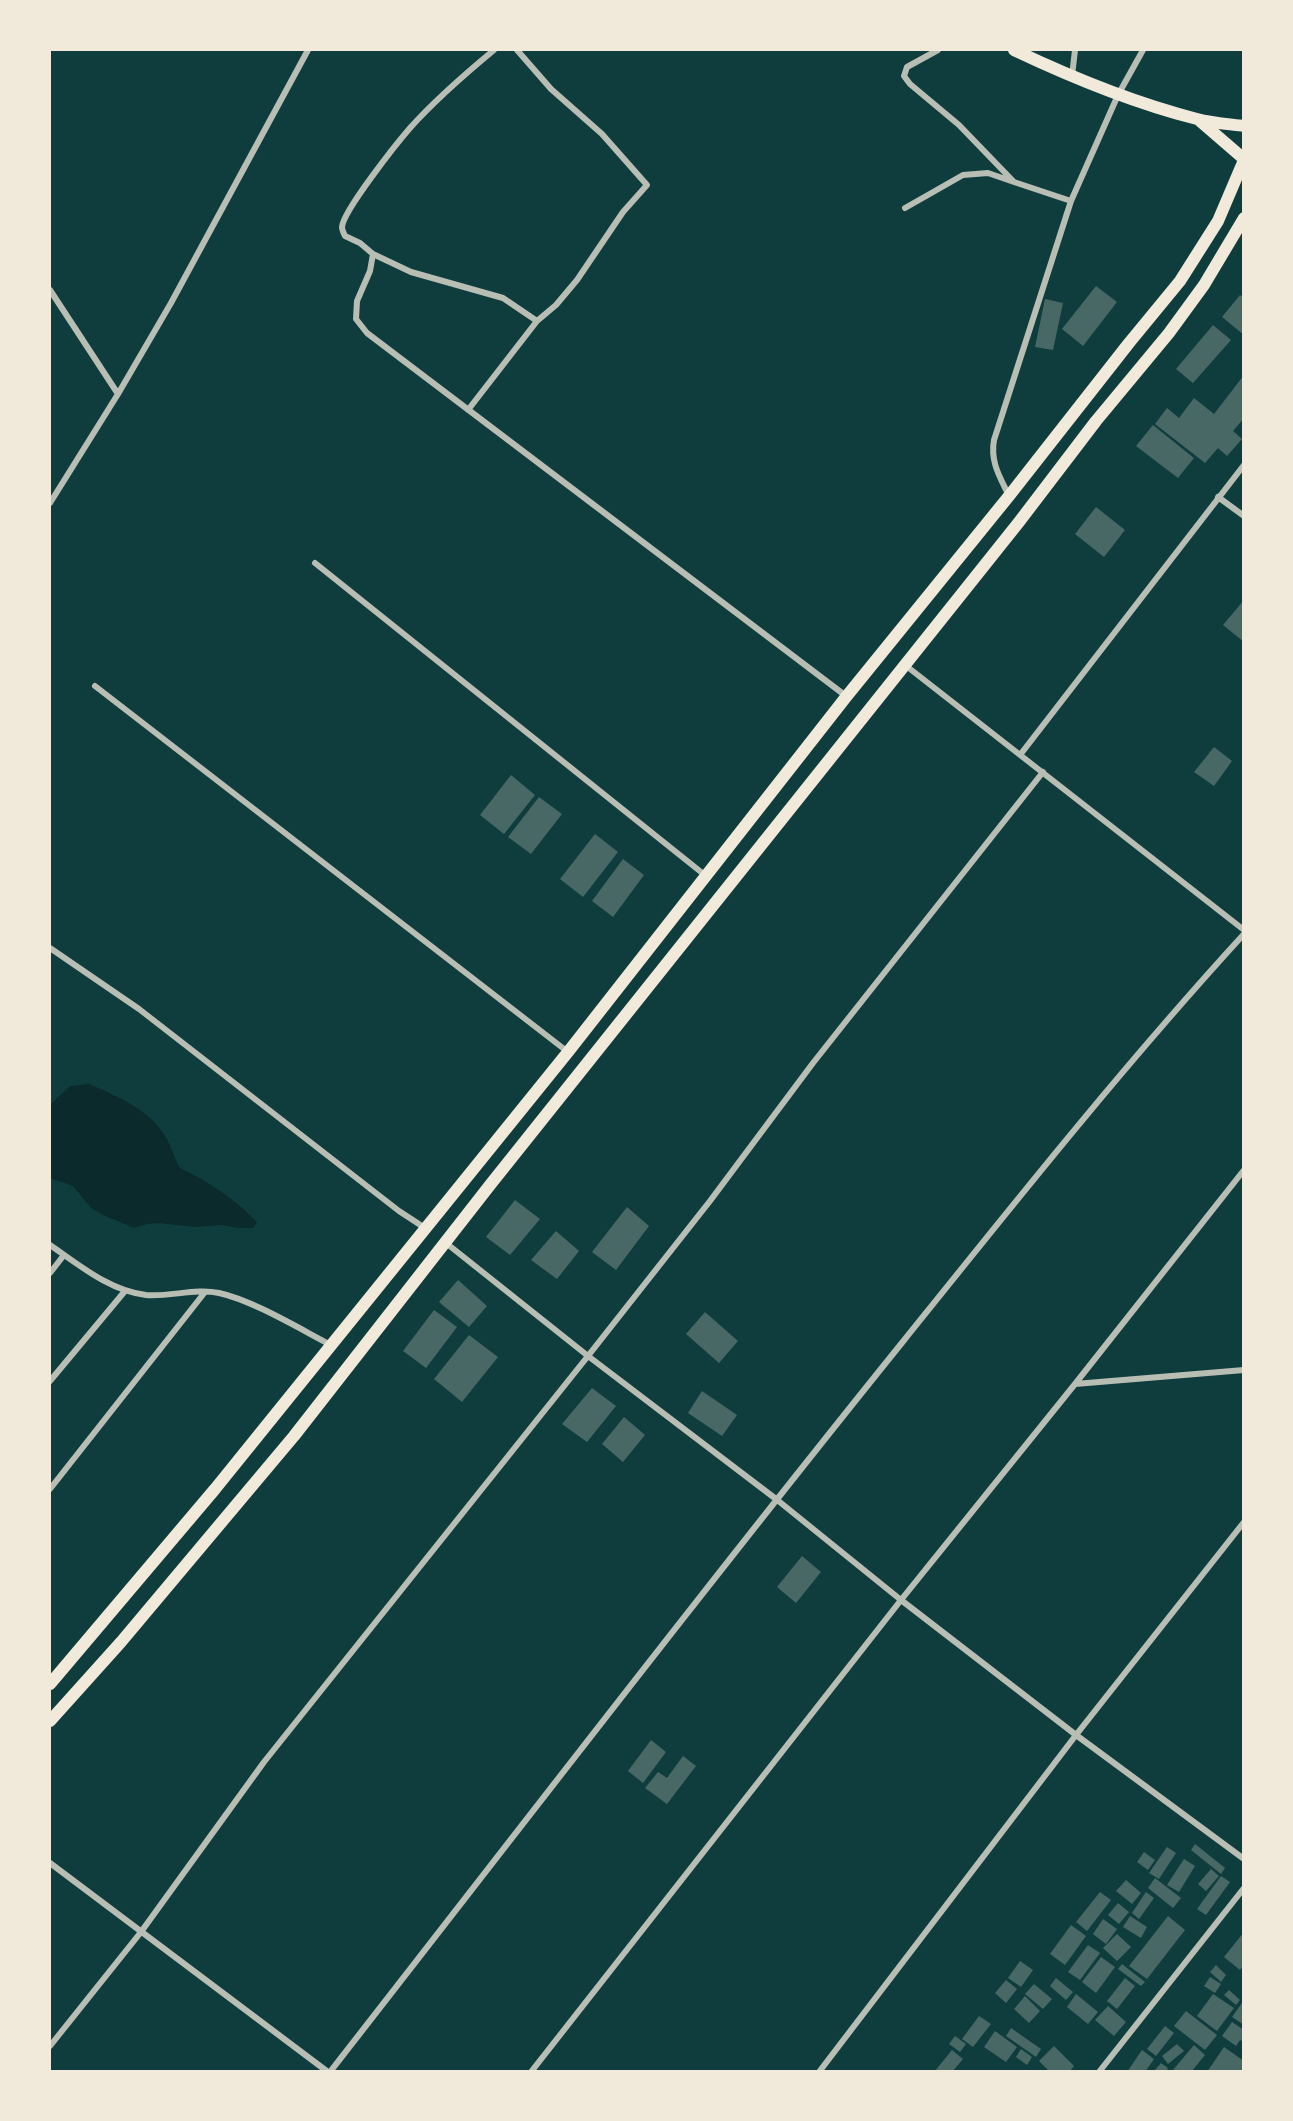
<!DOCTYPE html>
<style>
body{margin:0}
#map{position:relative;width:1293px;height:2121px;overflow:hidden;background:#0f3d3e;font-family:Bitter,serif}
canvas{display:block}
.frame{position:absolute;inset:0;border:51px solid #f1e9da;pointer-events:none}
</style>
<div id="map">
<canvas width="1293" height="2121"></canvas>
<div class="frame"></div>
</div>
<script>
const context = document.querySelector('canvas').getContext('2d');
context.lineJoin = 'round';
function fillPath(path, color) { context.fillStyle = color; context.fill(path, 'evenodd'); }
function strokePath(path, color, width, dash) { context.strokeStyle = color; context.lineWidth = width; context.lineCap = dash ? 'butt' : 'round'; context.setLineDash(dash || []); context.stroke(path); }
const water = new Path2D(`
 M89 1084C114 1095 144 1107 161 1130 170 1141 173 1156 180 1168 208 1181 236 1200 257 1222L253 1228H238L222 1225 196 1227 158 1223 147 1224 134 1228 103 1215 91 1208 73 1186 50 1178V1105L70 1086Z`);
const building = new Path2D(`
 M1096 286 1117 302 1083 346 1062 329Z
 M1240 295 1244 298V335L1222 317Z
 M1045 299 1063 303 1053 350 1035 347Z
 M1213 325 1231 340 1193 383 1176 369Z
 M1244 375V418L1233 431 1242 439 1227 456 1218 448 1205 463 1155 424 1167 408 1179 418 1194 398 1214 414Z
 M1153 425 1194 458 1178 478 1136 446Z
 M1096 507 1125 530 1104 557 1075 534Z
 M1244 600V642L1223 625Z
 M1214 747 1232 761 1214 786 1194 772Z
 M511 775 535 795 504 834 480 815Z
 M539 797 562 814 531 854 508 837Z
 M595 834 618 852 583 897 560 879Z
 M623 859 644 875 613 917 592 901Z
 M515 1200 540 1219 510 1255 486 1237Z
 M627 1207 649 1226 616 1270 592 1252Z
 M556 1231 579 1251 557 1279 531 1260Z
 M458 1280 487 1306 469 1327 439 1302Z
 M434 1310 457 1327 426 1368 403 1351Z
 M705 1312 738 1341 719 1363 686 1334Z
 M469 1335 498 1357 462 1402 434 1379Z
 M592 1388 616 1406 587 1442 562 1424Z
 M702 1391 737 1415 722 1436 688 1413Z
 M624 1417 645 1435 623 1462 602 1444Z
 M802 1556 821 1572 796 1603 777 1587Z
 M651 1740 666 1752 643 1783 628 1771Z
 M683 1756 696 1766 667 1804 645 1788 658 1772 667 1778Z
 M1195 1844 1225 1868 1221 1874 1191 1850Z
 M1167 1847 1176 1853 1159 1879 1149 1873Z
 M1144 1852 1155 1860 1148 1870 1137 1862Z
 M1184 1859 1195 1866 1179 1892 1167 1885Z
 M1211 1869 1219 1876 1206 1891 1198 1884Z
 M1221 1876 1230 1882 1206 1915 1197 1909Z
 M1155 1878 1181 1898 1173 1908 1148 1888Z
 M1126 1880 1141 1893 1132 1904 1116 1891Z
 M1100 1892 1111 1900 1087 1931 1076 1922Z
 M1146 1892 1154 1898 1139 1919 1132 1913Z
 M1118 1903 1129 1912 1119 1924 1108 1915Z
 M1130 1916 1147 1927 1141 1938 1123 1927Z
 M1168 1916 1185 1930 1147 1979 1129 1966Z
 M1103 1919 1117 1929 1106 1944 1093 1934Z
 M1071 1925 1086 1936 1065 1965 1050 1954Z
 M1244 1932V1965L1240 1970 1224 1957Z
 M1117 1934 1131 1947 1117 1961 1103 1948Z
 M1088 1945 1100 1953 1080 1980 1068 1972Z
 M1101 1957 1115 1967 1096 1993 1082 1982Z
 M1020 1961 1033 1970 1021 1987 1008 1978Z
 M1122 1964 1145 1982 1141 1986 1118 1969Z
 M1216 1965 1226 1975 1221 1982 1210 1972Z
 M1210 1977 1221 1984 1215 1993 1204 1986Z
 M1056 1978 1073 1992 1066 2000 1050 1986Z
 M1125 1978 1135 1986 1117 2009 1107 2001Z
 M1006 1980 1017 1989 1006 2003 995 1993Z
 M1034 1984 1052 1999 1043 2009 1025 1994Z
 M1229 1990 1240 2000 1236 2005 1224 1995Z
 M1076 1994 1098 2012 1088 2024 1067 2007Z
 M1213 1994 1234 2008 1217 2031 1197 2016Z
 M1025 1996 1040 2011 1029 2023 1014 2009Z
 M1244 2000V2025L1232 2017Z
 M1108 2006 1126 2022 1114 2036 1095 2020Z
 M1186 2011 1217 2035 1205 2050 1174 2026Z
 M979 2016 991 2024 973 2047 962 2039Z
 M1232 2022 1244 2030V2042L1240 2040 1236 2046 1222 2036Z
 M1165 2026 1174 2033 1156 2056 1147 2049Z
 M1011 2028 1041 2049 1036 2057 1006 2036Z
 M995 2031 1017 2047 1006 2062 984 2047Z
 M955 2036 966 2044 960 2052 949 2044Z
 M1177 2044 1184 2051 1168 2064 1162 2056Z
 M1194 2045 1205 2055 1191 2072H1175L1173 2070Z
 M1054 2046 1074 2066 1069 2072H1050L1039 2061Z
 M1224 2047 1244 2061V2072H1207Z
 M1021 2049 1032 2057 1027 2065 1016 2057Z
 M952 2050 963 2059 952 2072H934Z
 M1142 2050 1154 2059 1145 2072H1127Z
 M1161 2063 1168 2068 1166 2072 1155 2070Z`);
const minor = new Path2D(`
 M494 50C465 74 435 100 410 128 397 143 343 211 342 227 342 229 344 234 345 236L360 243 373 254 370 271 357 301 356 319 367 333 846 696
 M938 50 907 67 904 76 910 84 959 125 1014 182 1071 201
 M1072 76 1075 50
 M905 208 963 175 988 173 1014 182
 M373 254 411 272 503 298 537 321
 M50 290 118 394
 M468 410 537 321 556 305 577 280 623 212 647 185 602 134 551 89 517 50
 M1009 496C1000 477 990 462 994 440L1071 201 1118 95 1143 50
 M1218 497 1244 516
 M50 503 118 394 171 303 308 50
 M315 563 706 876
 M905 665 1244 930
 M95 686 568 1052
 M1020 755 1244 465
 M50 948 139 1009 399 1211 425 1228
 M446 1243 588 1356 776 1499 901 1600 1076 1735 1244 1859
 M50 1245C79 1265 110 1291 146 1295 170 1297 196 1288 219 1293 252 1300 300 1329 331 1345
 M50 1273 64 1255
 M50 1381 125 1291
 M1075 1384 1244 1370
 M50 1489 205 1292
 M50 1863 328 2072
 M50 2046 141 1932 264 1762 588 1356 710 1201 813 1063 1043 772
 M330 2072C521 1827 710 1581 905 1339 1015 1202 1125 1064 1244 934
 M531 2072 901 1600 1075 1384 1244 1170
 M819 2072 1076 1735 1244 1522
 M1099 2072 1244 1888`);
const secondary = new Path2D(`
 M1014 50C1073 78 1134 103 1197 119 1212 123 1228 124 1244 126
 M1200 121 1244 159
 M50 1684 215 1489 568 1052 846 697 1009 496 1129 343 1180 281 1218 221 1244 160
 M50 1721 121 1642 294 1436 490 1185 1019 522 1096 421 1169 333 1204 285 1244 218`);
fillPath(water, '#0a2a2b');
fillPath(building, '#486865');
strokePath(minor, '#b8beb3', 6);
strokePath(secondary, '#f1e9da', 12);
</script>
